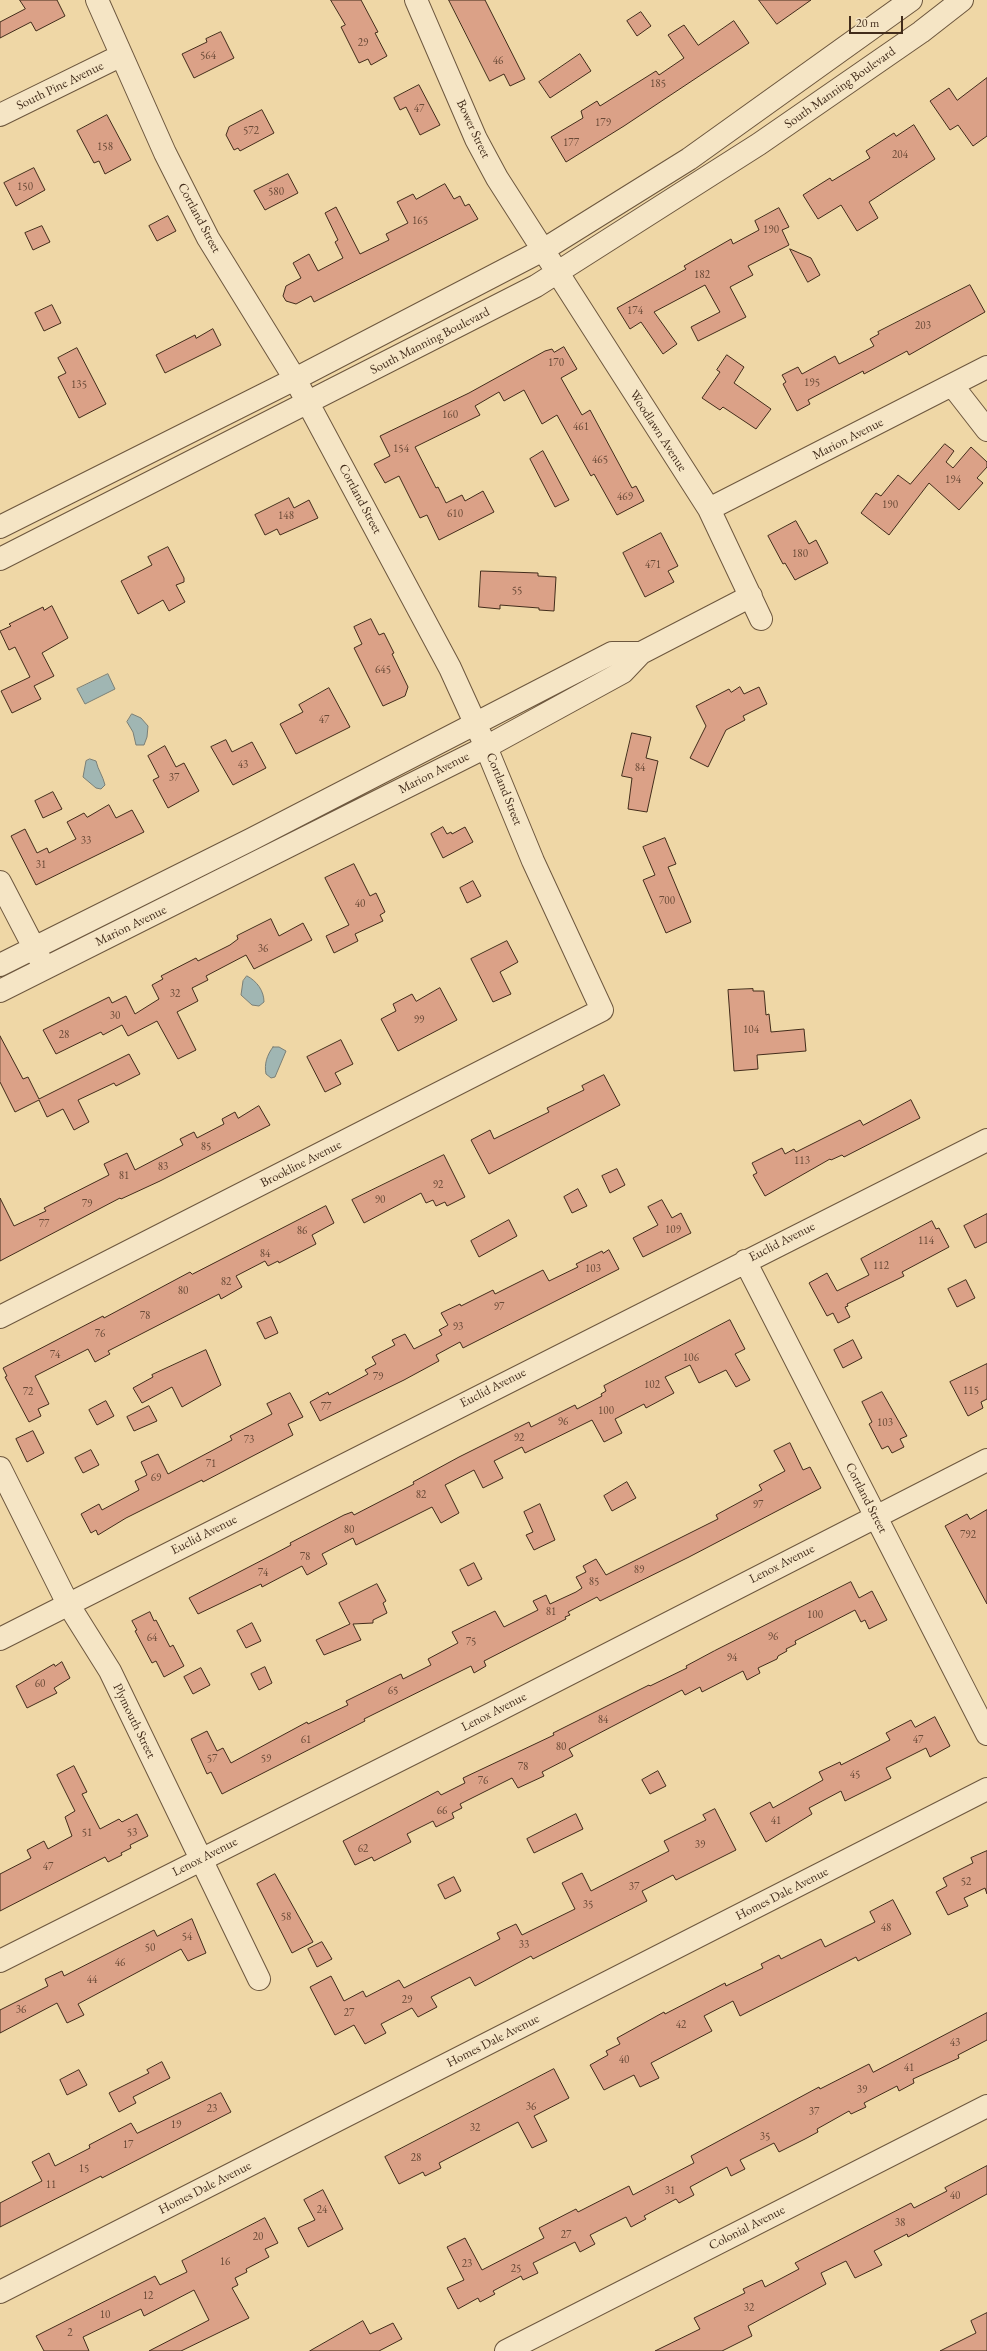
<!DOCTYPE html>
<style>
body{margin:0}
#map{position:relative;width:987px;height:2351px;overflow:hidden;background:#efd7a6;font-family:"EB Garamond",serif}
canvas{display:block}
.scale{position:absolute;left:849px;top:16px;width:54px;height:18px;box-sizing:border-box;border:2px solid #422c1b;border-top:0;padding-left:5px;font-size:12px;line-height:14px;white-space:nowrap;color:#422c1b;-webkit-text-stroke:3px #f5e5c5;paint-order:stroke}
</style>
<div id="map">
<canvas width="987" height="2351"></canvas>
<div class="scale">20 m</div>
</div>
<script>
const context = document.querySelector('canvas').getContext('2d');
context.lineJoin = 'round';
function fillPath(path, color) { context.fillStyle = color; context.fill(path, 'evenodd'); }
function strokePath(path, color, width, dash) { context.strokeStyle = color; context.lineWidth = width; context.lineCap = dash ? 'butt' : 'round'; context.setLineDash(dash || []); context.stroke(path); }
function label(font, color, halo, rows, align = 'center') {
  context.font = font + ' "EB Garamond",serif'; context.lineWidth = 3; context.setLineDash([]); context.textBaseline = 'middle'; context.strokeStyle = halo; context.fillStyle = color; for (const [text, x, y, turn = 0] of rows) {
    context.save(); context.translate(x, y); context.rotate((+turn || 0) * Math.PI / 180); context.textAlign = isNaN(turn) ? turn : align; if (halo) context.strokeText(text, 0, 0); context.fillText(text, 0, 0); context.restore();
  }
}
const water = new Path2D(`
 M108 674 115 689 85 704 77 689Z
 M132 714 141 718 148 726 147 737 144 745H136L133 732 127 722Z
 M90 759 96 761C98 770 103 776 105 785L101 789 96 788 83 777 86 761Z
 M247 976C257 981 264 991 264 1002L259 1006 252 1005 241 995 243 981Z
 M273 1047H279L286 1051 275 1077 271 1078 266 1074C264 1064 267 1055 273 1047Z`);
const building = new Path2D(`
 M20 0H57L65 16 36 31 31 22 0 38V22L25 9Z
 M331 0H361L378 32 375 33 387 56 371 65 368 59 359 63 341 27 345 25Z
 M449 0H485L525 79 510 86 504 74 490 81Z
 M759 0H811L777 24Z
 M641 12 651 26 637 36 627 21Z
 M734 21 749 43 624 126 566 162 551 137 583 118 581 111 597 101 600 106 656 71 659 75 684 58 668 35 684 25 698 45Z
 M221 32 234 58 194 78 182 54 207 42 206 39Z
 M580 54 591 71 550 98 539 82Z
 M987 78V136L973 146 958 125 950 130 930 101 949 88 957 100Z
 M419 85 440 125 420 135 406 107 400 110 394 98Z
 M262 110 274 133 240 151 238 148 234 150 226 135 229 127Z
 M107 115 131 160 105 174 99 161 94 163 77 131Z
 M914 125 935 159 869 202 878 218 857 231 841 205 818 219 803 195 830 178 832 181 870 158 866 151 894 133 896 136Z
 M34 168 45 190 16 206 4 183Z
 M288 174 298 193 265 210 254 191Z
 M445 184 454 199 460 196 465 206 469 204 478 219 314 302 311 296 296 304 286 301 283 296 286 286 301 278 293 263 309 254 318 271 343 258 335 242 338 240 325 213 336 207 360 254 389 240 386 234 408 223 397 202 413 194 416 199Z
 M779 208 789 227 782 230 789 245 748 266 753 275 730 287 746 317 698 341 691 327 720 312 705 285 654 312 677 344 663 354 641 322 630 329 617 308 686 269 684 266 731 239 733 244 759 230 755 221Z
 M168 216 176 231 157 241 149 226Z
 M42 226 50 242 33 250 25 233Z
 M790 249 811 258 820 275 808 282Z
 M970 285 985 312 909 355 907 351 864 374 863 371 808 400 810 404 797 411 783 384 786 382 782 375 798 367 802 374 835 356 839 364 874 346 870 339 879 334 878 332Z
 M52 305 61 323 44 331 35 313Z
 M213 329 221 345 165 373 156 355 195 335 196 338Z
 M564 347 577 369 561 378 582 415 590 410 632 488 636 486 644 501 617 515 594 474 591 476 557 415 542 424 524 390 504 401 499 392 475 406 480 415 415 447 436 488 438 487 446 503 462 495 465 501 483 491 494 512 439 540 427 515 420 518 399 476 385 483 374 464 390 456 380 436 469 393 545 351 552 349 554 352Z
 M77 348 106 404 79 418 58 377 66 373 58 358Z
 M727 355 744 367 734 383 771 409 756 429 723 407 720 410 702 398 720 372 717 370Z
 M945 444 954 451 946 462 953 468 971 447 987 462V467L977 478 983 483 959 510 929 483 889 535 861 513 876 493 881 496 898 475 910 484Z
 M543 451 569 500 555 507 530 459Z
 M289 498 294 508 309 500 318 518 280 535 277 529 265 535 255 515Z
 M796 521 809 544 816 540 828 563 795 580 785 563 783 564 768 536Z
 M661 533 678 566 668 571 674 582 645 597 623 553Z
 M168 547 184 578V582L176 585 185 602 169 611 163 600 138 614 121 581 152 565 148 557Z
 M481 571 538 573V576L556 577 554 611 539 610V608L500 605V609L479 607Z
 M52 606 68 638 42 653 54 676 34 686 41 699 12 713 1 691 30 677 15 647 9 650 0 631 11 626 9 624 43 607 44 610Z
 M371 619 379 635 384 633 394 653 392 654 408 687 405 696 383 706 354 648 362 644 354 627Z
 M740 687 744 694 759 687 767 704 743 716 745 720 726 730 708 767 690 758 706 726 696 706 729 689 731 692Z
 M329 688 350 727 296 754 280 724 303 712 299 705Z
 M632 733 651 737 646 758 658 761 647 812 628 809 632 778 622 776Z
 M226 740 232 752 252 742 266 768 233 785 211 747Z
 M165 746 176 767 184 763 199 791 168 808 153 780 159 777 148 756Z
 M53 792 62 809 43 818 35 801Z
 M109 805 116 818 132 810 144 832 36 885 11 836 25 829 37 853 47 848 49 853 76 839 67 822 84 813 87 817Z
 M443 827 447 834 451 832 452 834 465 827 473 842 443 858 431 834Z
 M665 838 676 864 668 867 691 922 666 933 643 880 655 875 643 847Z
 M354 864 370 896 376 893 385 912 380 915 383 921 355 934 358 941 334 953 326 936 349 925 325 878Z
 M473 881 481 896 467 903 460 888Z
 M271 919 279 936 303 923 312 940 254 969 246 955 206 976 208 980 192 988 198 1001 177 1012 196 1050 178 1059 157 1021 128 1036 122 1025 103 1035 101 1032 56 1054 43 1030 109 997 112 1003 126 996 135 1014 159 999 152 985 163 979 161 976 196 958 198 961 230 945 238 939 237 936Z
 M507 941 518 962 500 972 511 994 493 1002 471 959Z
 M440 988 457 1020 398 1051 381 1019 396 1011 393 1004 412 994 416 1001Z
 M753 989V991H764L766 1015 769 1014 771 1032 804 1029 806 1051 757 1055 758 1069 734 1071 728 990Z
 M0 1036 23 1079 28 1077 39 1099 129 1054 140 1074 116 1086 114 1083 78 1100 89 1122 74 1130 63 1109 47 1117 39 1100 15 1112 0 1082Z
 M341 1040 353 1064 335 1073 341 1084 325 1092 307 1057Z
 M604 1075 620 1105 489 1174 471 1140 490 1130 494 1139 549 1112 547 1108 584 1090 582 1086Z
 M911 1100 920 1118 844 1157 842 1155 831 1160 830 1159 765 1196 753 1175 757 1173 752 1163 782 1148 785 1154 794 1149 796 1152 860 1120 863 1125Z
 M259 1106 270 1125 160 1181 121 1199 120 1198 0 1261V1198L14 1226 46 1211 44 1208 109 1175 104 1164 127 1153 135 1170 183 1145 180 1139 194 1132 197 1138 224 1124 222 1119 235 1112 238 1118Z
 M444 1155 465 1197 447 1206 445 1202 436 1206 433 1200 426 1203 421 1193 364 1223 352 1200Z
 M617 1169 625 1185 610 1193 602 1176Z
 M578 1189 587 1206 572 1213 564 1197Z
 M662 1200 672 1218 681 1213 691 1233 643 1257 633 1238 658 1225 648 1207Z
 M326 1206 334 1223 312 1235 316 1244 279 1263 278 1261 268 1266 265 1261 236 1276 242 1287 221 1299 219 1294 108 1351 110 1354 95 1362 88 1349 35 1376 49 1404 38 1409 41 1416 29 1422 5 1377 7 1376 3 1368 103 1316 104 1318 190 1272 192 1274Z
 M987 1214V1242L975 1248 964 1226Z
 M509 1220 517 1236 479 1257 471 1241Z
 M932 1221 936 1229 939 1228 949 1247 902 1272 904 1276 847 1304 848 1306 845 1307 850 1317 838 1323 833 1313 827 1316 809 1283 827 1273 837 1291 869 1275 861 1259Z
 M609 1250 619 1269 463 1348 460 1342 436 1355 439 1361 404 1380 320 1421 310 1402 328 1392 329 1395 368 1374 365 1370 376 1364 372 1357 395 1345 392 1340 405 1334 414 1349 442 1335 439 1330 448 1325 441 1313 460 1304 461 1306 493 1290 495 1294 543 1270 549 1281 578 1267 576 1264 602 1251 603 1253Z
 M966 1280 975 1298 957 1307 948 1289Z
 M271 1317 278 1333 265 1339 257 1323Z
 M730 1320 745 1349 735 1354 750 1380 736 1387 726 1370 699 1383 690 1365 665 1377 674 1393 646 1408 644 1404 615 1419 622 1433 604 1442 592 1420 525 1453 522 1447 494 1461 503 1478 483 1488 474 1470 445 1485 459 1513 441 1523 432 1507 356 1545 353 1538 322 1554 327 1564 307 1575 302 1566 262 1587 261 1584 198 1614 189 1598 274 1554 291 1545 290 1543 344 1515 352 1512 354 1515 414 1484 413 1482 459 1457 529 1422 531 1427 575 1405 577 1409 602 1396 601 1394 606 1391 604 1386Z
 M853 1340 862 1358 843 1368 834 1350Z
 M206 1350 221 1385 182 1407 172 1387 142 1403 133 1388 153 1377 152 1375Z
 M987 1364V1399L981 1402 983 1408 968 1416 950 1382Z
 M882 1392 907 1436 900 1439 904 1447 892 1453 888 1446 882 1449 869 1424 872 1422 862 1402Z
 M290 1393 303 1417 288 1424 293 1435 203 1482 202 1480 126 1518 98 1535 96 1530 91 1533 81 1514 99 1504 102 1510 139 1490 135 1481 147 1475 141 1462 158 1454 168 1474 232 1440 230 1436 272 1414 267 1404Z
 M106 1401 114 1416 97 1425 89 1410Z
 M149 1406 157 1421 134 1431 127 1417Z
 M33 1431 44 1453 27 1462 16 1439Z
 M790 1443 803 1470 810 1467 821 1488 689 1557 600 1601 597 1597 568 1612 570 1615 565 1617 566 1619 484 1661 486 1666 474 1673 471 1666 364 1719 365 1721 222 1794 211 1772 207 1774 191 1739 207 1731 217 1751 223 1748 231 1763 307 1722 308 1724 348 1705 346 1701 401 1674 403 1679 431 1665 428 1659 458 1643 452 1632 495 1611 504 1627 538 1610 533 1601 546 1595 550 1604 576 1592 582 1588 576 1577 586 1572 583 1566 596 1559 606 1575 718 1519 716 1515 762 1490 759 1485 785 1471 774 1451Z
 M91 1450 99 1465 83 1473 75 1458Z
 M627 1482 636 1498 612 1511 604 1496Z
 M540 1504 555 1540 534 1550 526 1535 533 1532 524 1512Z
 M987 1510V1604L945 1526 967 1514 970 1519Z
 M474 1563 482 1579 468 1586 460 1570Z
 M851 1582 859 1598 872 1591 887 1620 869 1629 865 1620 861 1622 855 1610 795 1641 796 1644 786 1649 787 1651 778 1656 777 1659 758 1668 760 1673 747 1680 743 1671 702 1692 700 1687 685 1695 682 1690 569 1749 573 1756 542 1772 544 1776 518 1788 512 1778 460 1804 462 1808 452 1813 454 1818 436 1827 433 1821 407 1834 411 1842 374 1861 372 1857 355 1865 343 1841 438 1791 441 1795 465 1783 463 1778 554 1735 553 1733 649 1685 650 1686 687 1668 686 1666 714 1651Z
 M377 1584 386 1601 383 1603 387 1613 373 1620V1623L353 1624 361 1640 324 1655 316 1640 350 1624 339 1603Z
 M150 1612 154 1621 156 1620 170 1647 173 1645 184 1666 164 1677 156 1661 152 1663 135 1631 137 1630 132 1621Z
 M252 1623 261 1641 246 1648 237 1631Z
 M62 1662 70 1678 54 1688 57 1693 27 1708 16 1686 54 1664 55 1666Z
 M265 1667 272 1683 259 1690 251 1674Z
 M201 1668 210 1685 193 1694 184 1677Z
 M935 1717 950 1746 930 1757 926 1748 886 1768 891 1778 845 1801 841 1791 809 1808 812 1814 766 1842 750 1813 770 1802 773 1808 823 1780 819 1772 840 1762 841 1765 890 1740 886 1733 911 1720 915 1727Z
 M74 1766 87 1792 82 1794 100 1829 119 1819 122 1822 137 1814 148 1836 130 1845 131 1848 121 1853 122 1855 108 1862 105 1857 0 1911V1874L31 1858 27 1850 44 1841 48 1849 72 1836 65 1817 75 1811 57 1775Z
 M658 1771 666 1786 650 1794 642 1780Z
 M715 1809 736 1850 676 1880 673 1875 642 1891 647 1901 533 1959 531 1956 475 1986 470 1977 431 1997 437 2007 418 2017 412 2008 381 2024 386 2033 365 2044 354 2025 335 2035 310 1987 331 1976 344 2001 363 1991 366 1997 399 1980 404 1988 500 1939 497 1933 516 1924 522 1935 575 1909 562 1883 582 1873 591 1891 669 1851 664 1841 706 1820 703 1815Z
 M576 1814 583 1829 534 1853 527 1839Z
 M987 1851V1894L985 1888 964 1898 968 1906 948 1915 936 1892 947 1886 943 1878 973 1863 971 1858Z
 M275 1874 313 1942 292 1953 257 1884Z
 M454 1877 461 1891 445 1899 438 1885Z
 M893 1900 911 1934 858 1961 856 1957 740 2016 733 2001 704 2016 712 2031 651 2063 659 2078 640 2087 634 2075 604 2090 590 2065 608 2055 606 2051 620 2044 617 2038 664 2012 665 2014 725 1983 726 1986 763 1968 761 1964 779 1955 781 1959 821 1939 825 1947 875 1922 870 1912Z
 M192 1919 206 1953 188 1961 181 1949 78 2004 84 2015 67 2023 57 2003 0 2033V2010L48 1986 45 1979 62 1971 64 1976 154 1930 157 1936Z
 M322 1942 332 1959 317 1967 308 1949Z
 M987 2013V2040L958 2055 959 2058 913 2079 914 2083 899 2091 897 2086 864 2103 866 2107 851 2114 849 2111 817 2129 818 2132 805 2139 779 2152 774 2143 740 2160 745 2169 731 2176 727 2167 690 2187 694 2195 679 2203 676 2199 644 2216 646 2219 631 2227 626 2217 590 2235 595 2244 580 2252 575 2242 533 2263 538 2273 523 2280 521 2276 493 2291 495 2294 480 2302 478 2298 458 2309 447 2288 464 2280 447 2247 465 2238 482 2270 544 2238 539 2228 576 2209 578 2212 629 2186 633 2195 694 2163 691 2156 819 2087 820 2089 869 2064 873 2072Z
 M162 2062 170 2078 133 2097 136 2103 119 2112 109 2093 149 2073 147 2070Z
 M554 2069 569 2098 534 2116 547 2141 532 2148 518 2122 439 2163 441 2168 425 2176 423 2172 399 2184 385 2157Z
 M79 2070 87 2085 67 2095 60 2080Z
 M221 2093 231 2112 102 2178 101 2176 0 2227V2203L42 2181 32 2162 49 2153 55 2166 90 2148 89 2145 131 2123 137 2133Z
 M987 2166V2194L908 2237 907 2234 874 2251 882 2265 855 2278 846 2261 821 2273 826 2284 748 2326 752 2336 722 2351H655L700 2329 694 2318 745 2293 743 2289 762 2280 765 2287 799 2269 795 2263 911 2203 914 2208 947 2191 945 2188Z
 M323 2190 343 2229 308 2247 298 2228 315 2220 304 2200Z
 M265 2218 278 2243 265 2249 269 2257 246 2269 247 2272 235 2278 238 2285 232 2288 249 2318 181 2351H149L209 2320 194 2290 144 2316 141 2309 83 2337 89 2351H44L36 2336 155 2276 160 2285 187 2272 182 2261Z
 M987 2313V2351H940L976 2333 971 2321Z
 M363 2321 370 2334 393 2323 402 2339 379 2351H310Z`);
const minor = new Path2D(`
 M416 0 476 139 497 178 709 509 761 619
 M0 115 120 56
 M952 385 987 430
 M709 509 987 367
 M0 527 295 379 543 250 689 159 911 0
 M0 559 536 286 759 144 921 32 962 0
 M0 882 41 961
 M0 965 252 839 612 653H641
 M0 991 486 747 623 672 641 653 751 596
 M745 1261 987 1734
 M0 1317 602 1010 533 861 486 747 450 668 295 379 208 238 165 153 97 0
 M0 1468 68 1604 110 1671 259 1979
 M0 1639 987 1140
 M0 1961 491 1714 987 1460
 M0 2292 987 1789
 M506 2351 987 2106`);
const numberNames = [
 ["29",363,43],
 ["564",208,56],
 ["46",498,61],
 ["185",658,84],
 ["47",419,109],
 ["179",603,123],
 ["572",251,131],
 ["177",571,143],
 ["158",105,147],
 ["204",900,155],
 ["150",25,187],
 ["580",276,192],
 ["165",420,221],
 ["190",771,230],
 ["182",702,275],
 ["174",635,311],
 ["203",923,326],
 ["170",556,363],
 ["195",812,383],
 ["135",79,385],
 ["160",450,415],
 ["461",581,427],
 ["154",401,449],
 ["465",600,460],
 ["194",953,480],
 ["469",625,497],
 ["190",890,505],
 ["610",455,514],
 ["148",286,516],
 ["180",800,554],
 ["471",653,565],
 ["55",517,591],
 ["645",383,670],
 ["47",324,720],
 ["43",243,765],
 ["84",640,768],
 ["37",174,778],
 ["33",86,841],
 ["31",41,865],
 ["700",667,901],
 ["40",360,904],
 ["36",263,949],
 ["32",175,994],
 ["30",115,1016],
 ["99",419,1020],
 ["104",751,1030],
 ["28",64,1035],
 ["85",206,1147],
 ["113",802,1161],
 ["83",163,1167],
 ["81",124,1176],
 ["92",438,1185],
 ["90",380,1200],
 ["79",87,1204],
 ["77",44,1224],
 ["109",673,1230],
 ["86",302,1231],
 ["114",926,1241],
 ["84",265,1254],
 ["112",881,1266],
 ["103",593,1269],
 ["82",226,1282],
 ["80",183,1291],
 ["97",499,1307],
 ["78",145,1316],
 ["93",458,1327],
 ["76",100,1334],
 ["74",55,1355],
 ["106",691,1358],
 ["79",378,1377],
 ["102",652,1385],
 ["115",971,1391],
 ["72",28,1392],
 ["77",326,1407],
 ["100",606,1411],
 ["96",563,1422],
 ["103",885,1423],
 ["92",519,1438],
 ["73",249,1440],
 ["71",211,1464],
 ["69",156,1478],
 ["82",421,1495],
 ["97",758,1505],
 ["80",349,1530],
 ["792",968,1535],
 ["78",305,1557],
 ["89",639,1570],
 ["74",263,1573],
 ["85",594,1582],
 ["81",551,1612],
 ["100",815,1615],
 ["96",773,1637],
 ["64",152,1638],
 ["75",471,1642],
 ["94",732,1658],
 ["60",40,1684],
 ["65",393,1691],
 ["84",603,1720],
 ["61",306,1740],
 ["47",918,1740],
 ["80",561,1747],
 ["57",212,1759],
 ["59",266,1759],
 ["78",523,1767],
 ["45",855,1775],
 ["76",483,1781],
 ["66",442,1811],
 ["41",776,1821],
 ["51",87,1833],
 ["53",132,1833],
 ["39",700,1845],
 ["62",363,1849],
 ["47",48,1867],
 ["52",966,1882],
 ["37",634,1887],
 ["35",588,1905],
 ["58",286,1917],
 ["48",886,1928],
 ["54",187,1937],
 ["33",524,1945],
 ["50",150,1948],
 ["46",120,1963],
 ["44",92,1980],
 ["29",407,2000],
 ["36",21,2010],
 ["27",349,2013],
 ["42",681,2025],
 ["43",955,2043],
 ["40",624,2060],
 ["41",909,2068],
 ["39",862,2090],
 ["36",531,2107],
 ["23",212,2109],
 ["37",814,2112],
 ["19",176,2125],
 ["32",475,2128],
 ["35",765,2137],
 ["17",128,2145],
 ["28",416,2158],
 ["15",84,2169],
 ["11",51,2185],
 ["31",670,2191],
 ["40",955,2196],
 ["24",322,2210],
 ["38",900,2223],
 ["27",566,2235],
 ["20",258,2237],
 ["16",225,2262],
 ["23",467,2264],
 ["25",516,2269],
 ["12",148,2296],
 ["32",749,2308],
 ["10",105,2315],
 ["2",70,2333]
];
const streetNames = [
 ["South Pine Avenue",60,86,-26],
 ["South Manning Boulevard",840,88,-35],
 ["Bower Street",473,129,65],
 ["Cortland Street",199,218,62],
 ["South Manning Boulevard",430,341,-27],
 ["Woodlawn Avenue",658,431,57],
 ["Marion Avenue",848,439,-27],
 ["Cortland Street",360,499,62],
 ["Marion Avenue",434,773,-27],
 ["Cortland Street",504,789,68],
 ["Marion Avenue",131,926,-26],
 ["Brookline Avenue",301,1164,-27],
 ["Euclid Avenue",782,1242,-27],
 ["Euclid Avenue",493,1388,-27],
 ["Cortland Street",866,1498,63],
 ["Euclid Avenue",204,1535,-27],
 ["Lenox Avenue",782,1564,-27],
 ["Lenox Avenue",494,1712,-27],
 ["Plymouth Street",134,1721,64],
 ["Lenox Avenue",205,1857,-27],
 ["Homes Dale Avenue",782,1894,-27],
 ["Homes Dale Avenue",493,2041,-27],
 ["Homes Dale Avenue",205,2188,-27],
 ["Colonial Avenue",747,2228,-27]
];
fillPath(water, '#a0b6b3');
strokePath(water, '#7a7f76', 1);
fillPath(building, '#dba187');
strokePath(building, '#422c1b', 1);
strokePath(minor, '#6d573e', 24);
strokePath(minor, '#f5e5c5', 22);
label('11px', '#684936', null, numberNames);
label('13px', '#422c1b', '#f5e5c5', streetNames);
</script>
